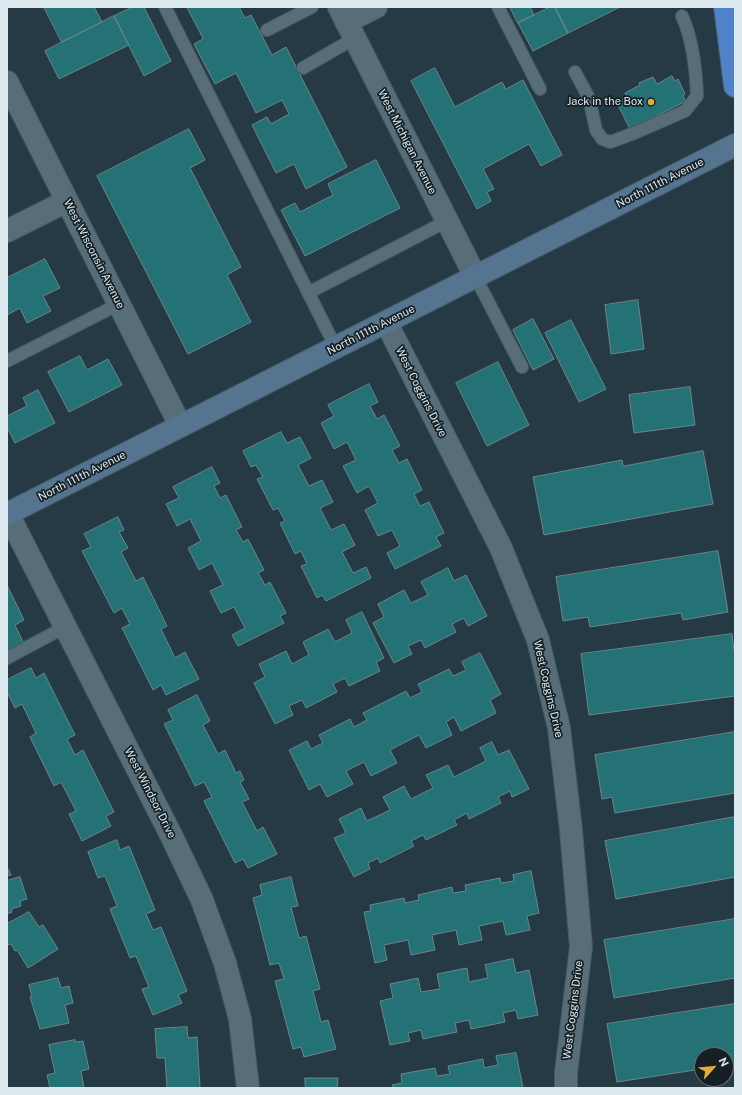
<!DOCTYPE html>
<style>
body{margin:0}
#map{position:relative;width:742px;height:1095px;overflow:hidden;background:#253a44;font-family:"Public Sans",sans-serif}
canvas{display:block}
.frame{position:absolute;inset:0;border:8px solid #dbe8ee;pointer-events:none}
.north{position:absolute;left:694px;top:1047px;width:40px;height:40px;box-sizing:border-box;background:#162024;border:1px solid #657075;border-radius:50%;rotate:63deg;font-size:11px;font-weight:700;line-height:16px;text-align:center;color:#dbe8ee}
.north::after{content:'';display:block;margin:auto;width:14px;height:18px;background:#e2ae34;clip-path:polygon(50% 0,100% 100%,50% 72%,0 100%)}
</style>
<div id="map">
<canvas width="742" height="1095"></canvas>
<div class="frame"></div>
<div class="north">N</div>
</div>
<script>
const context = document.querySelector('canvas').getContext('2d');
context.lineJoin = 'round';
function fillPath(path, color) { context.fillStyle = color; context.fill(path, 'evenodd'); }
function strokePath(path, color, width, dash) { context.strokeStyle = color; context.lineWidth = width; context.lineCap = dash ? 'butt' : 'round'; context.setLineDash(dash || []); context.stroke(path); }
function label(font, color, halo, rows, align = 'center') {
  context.font = font + ' "Public Sans",sans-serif'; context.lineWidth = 3.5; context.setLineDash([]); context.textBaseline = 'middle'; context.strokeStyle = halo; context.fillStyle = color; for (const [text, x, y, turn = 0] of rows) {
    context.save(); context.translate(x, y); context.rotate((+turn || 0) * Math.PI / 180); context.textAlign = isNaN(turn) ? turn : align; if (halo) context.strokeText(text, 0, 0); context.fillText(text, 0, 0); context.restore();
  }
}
const building = new Path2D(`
 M44 7H94L102 22 62 42Z
 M133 7H144L171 61 144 76 114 16Z
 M187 7H239L245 18 251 15 272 55 286 47 347 167 306 189 294 164 276 173 252 125 267 117 271 124 289 114 282 100 256 113 236 73 215 84 194 44 203 39Z
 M510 7H530L534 15 518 23Z
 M550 7H555L568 33 533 51 518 23Z
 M555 7H620L568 33Z
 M114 16 129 45 59 79 45 51Z
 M435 68 455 107 502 82 506 89 523 80 562 155 541 166 529 144 483 169 494 189 487 192 491 201 477 209 411 81Z
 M672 76 675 81 678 79 685 94 683 96 686 101 630 129 617 103 627 97 625 93 640 85 639 83 653 77 657 84Z
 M189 129 205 160 190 168 241 267 227 275 251 322 188 354 97 176Z
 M376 160 400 208 305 256 281 210 295 203 300 212 333 195 328 184Z
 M45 259 60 288 43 296 51 311 27 323 20 308 7 315V278Z
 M638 300 644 349 611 354 605 305Z
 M533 319 554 359 533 370 513 330Z
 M571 320 606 389 579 402 545 333Z
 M80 356 87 370 108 359 122 385 69 412 48 372Z
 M498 362 529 425 487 446 456 383Z
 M369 384 378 402 370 406 377 419 384 415 400 446 392 450 399 463 407 459 422 490 414 494 420 506 429 502 444 533 436 537 441 546 395 569 387 553 400 546 392 530 378 536 365 510 378 503 369 486 357 493 343 466 356 460 347 442 334 449 321 423 334 416 328 405Z
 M690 387 695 425 634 433 629 395Z
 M38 390 55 423 15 443 7 427V416L27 406 23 398Z
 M281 432 287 443 300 437 311 458 298 465 309 486 322 480 333 502 320 508 331 530 344 524 355 545 342 552 353 573 366 567 371 578 326 601 322 595 317 598 301 566 307 564 301 551 295 554 280 523 285 521 278 508 273 510 257 479 263 477 256 465 251 467 243 451Z
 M703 451 713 504 544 535 533 477 622 460 623 466Z
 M212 467 220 483 214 486 220 498 226 495 242 527 236 530 243 542 248 539 264 570 258 573 265 585 270 582 286 613 280 616 284 623 238 646 232 635 245 628 234 607 221 613 210 591 223 585 212 563 199 570 188 548 201 541 190 519 177 526 166 504 179 498 173 487Z
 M118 517 124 530 119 532 128 548 121 552 136 581 143 577 167 626 161 629 175 658 185 652 199 679 166 695 161 685 153 690 122 628 130 624 122 608 114 613 82 551 91 547 84 534Z
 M718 551 728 612 683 620 681 613 590 627 588 617 563 621 556 577Z
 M448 568 454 581 466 575 487 616 468 626 464 618 452 624 456 632 425 648 421 640 408 646 412 654 394 663 373 623 384 617 378 604 404 590 411 603 428 595 421 582Z
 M7 585 24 620 15 625 24 644 7 652Z
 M362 612 384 658 376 662 380 671 349 686 345 678 333 684 337 692 306 708 302 700 289 706 293 715 275 724 254 683 265 677 259 664 286 651 292 664 309 655 303 642 328 629 335 642 352 633 346 620Z
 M732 634 735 658V696L589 715 581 654Z
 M480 653 501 694 490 700 496 713 461 731 454 717 446 722 452 735 426 748 419 735 390 750 397 763 371 776 364 762 346 771 353 784 327 797 320 784 309 790 289 750 307 741 311 749 323 743 319 735 350 719 354 727 367 720 363 713 406 691 410 698 422 692 418 684 449 669 453 676 466 670 462 662Z
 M31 668 36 678 44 673 75 735 67 739 75 755 83 750 114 812 106 816 111 826 82 841 69 814 76 811 61 782 54 786 30 737 36 733 22 704 15 708 7 692V680Z
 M197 695 210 721 203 725 218 754 225 750 236 773 240 771 244 780 240 782 249 799 242 802 257 831 263 827 277 854 248 868 243 859 235 863 204 801 212 797 204 782 195 786 164 724 173 720 168 710Z
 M735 732V793L615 813 612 797 602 799 595 755Z
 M492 742 498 755 509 750 529 789 512 797 510 791 498 797 501 803 469 819 467 813 454 820 457 825 426 840 423 835 411 841 414 846 380 863 378 858 368 863 370 869 354 877 334 838 346 833 339 819 361 808 367 821 390 810 383 797 404 786 411 799 433 788 426 775 448 765 454 777 486 761 480 748Z
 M735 817V877L616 899 605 841Z
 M117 840 120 850 129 846 155 910 146 914 153 930 161 927 187 991 178 995 182 1003 153 1015 142 989 149 987 136 956 130 958 110 909 117 906 105 876 98 878 88 852Z
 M7 867 11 875 7 876Z
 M531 871 539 913 527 916 530 930 506 935 503 921 479 926 482 940 459 945 456 930 432 935 435 950 411 955 408 940 384 945 387 960 375 963 364 912 371 911 370 905 404 898 405 903 419 900 418 895 452 887 453 893 466 891 465 885 500 878 501 883 514 881 513 875Z
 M20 877 27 899 20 901 21 906 11 909 12 912 7 914V881Z
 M291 877 298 906 291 907 299 938 306 936 320 989 313 991 321 1022 328 1020 336 1049 304 1057 301 1047 293 1049 275 981 284 979 279 963 270 965 253 898 262 895 260 885Z
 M29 912 39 927 43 925 58 949 28 968 17 950 15 951 11 944 7 945V924Z
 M735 919V978L614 998 604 940Z
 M513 959 516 973 529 970 538 1015 518 1019 516 1010 503 1013 505 1022 471 1029 469 1020 455 1023 457 1032 423 1039 421 1030 408 1033 410 1041 390 1045 380 1001 393 998 390 984 418 978 421 992 440 989 437 974 467 968 469 982 488 978 485 965Z
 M58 978 61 988 69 986 73 1003 65 1005 69 1023 40 1029 30 997H32L29 985Z
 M735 1004V1063L726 1065V1055H702V1069L617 1082 607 1024Z
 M187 1027 188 1038 197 1037 200 1088H167L165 1058H157L155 1029Z
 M75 1040V1042L83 1041 89 1069 81 1071 84 1088H50L47 1075 55 1073 49 1045Z
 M516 1053 523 1088H393L392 1085 402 1083 401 1074 435 1068 437 1076 450 1074 448 1066 483 1059 484 1068 498 1065 496 1056Z
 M305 1078H338L337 1088H296H305Z`);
const lane = new Path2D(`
 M165 7 336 348
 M498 7 540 89
 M267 30 312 7
 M303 68 355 38
 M575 72 589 98 596 130 602 139 610 142 632 134 685 111 697 96C696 69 693 40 682 16
 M476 278 522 367
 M308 293 447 221
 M7 361 119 304
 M7 658 65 627`);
const street = new Path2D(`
 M339 7 476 278
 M346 22 376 7
 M7 82 180 425
 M7 231 67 201
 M386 322 501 548 538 640 559 728 571 830 581 947 566 1073V1088
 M8 514 171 835 202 900 225 963 240 1019 248 1088`);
const secondary = new Path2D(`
 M7 514 735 145`);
const highway = new Path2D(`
 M725 7 735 86`);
const markers = [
 [651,102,4,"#e2ae34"]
];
const poiNames = [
 ["Jack in the Box",643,102]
];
const streetNames = [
 ["West Michigan Avenue",407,142,63],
 ["North 111th Avenue",660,183,-27],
 ["West Wisconsin Avenue",94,254,63],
 ["North 111th Avenue",371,330,-27],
 ["West Coggins Drive",421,392,63],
 ["North 111th Avenue",82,476,-27],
 ["West Coggins Drive",548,689,77],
 ["West Windsor Drive",150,793,63],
 ["West Coggins Drive",573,1010,-83]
];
fillPath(building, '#247275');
strokePath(building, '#6a8788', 1);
strokePath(lane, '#465961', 14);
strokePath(street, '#465961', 24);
strokePath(secondary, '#465961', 24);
strokePath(highway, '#465961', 24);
strokePath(lane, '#576e79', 12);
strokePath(street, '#576e79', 22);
strokePath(secondary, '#557490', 22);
strokePath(highway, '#5082c7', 22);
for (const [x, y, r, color] of markers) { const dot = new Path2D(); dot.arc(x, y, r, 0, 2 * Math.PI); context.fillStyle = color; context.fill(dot); strokePath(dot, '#162024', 1.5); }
label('11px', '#dbe8ee', '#162024', poiNames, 'right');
label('11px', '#dbe8ee', '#162024', streetNames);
</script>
